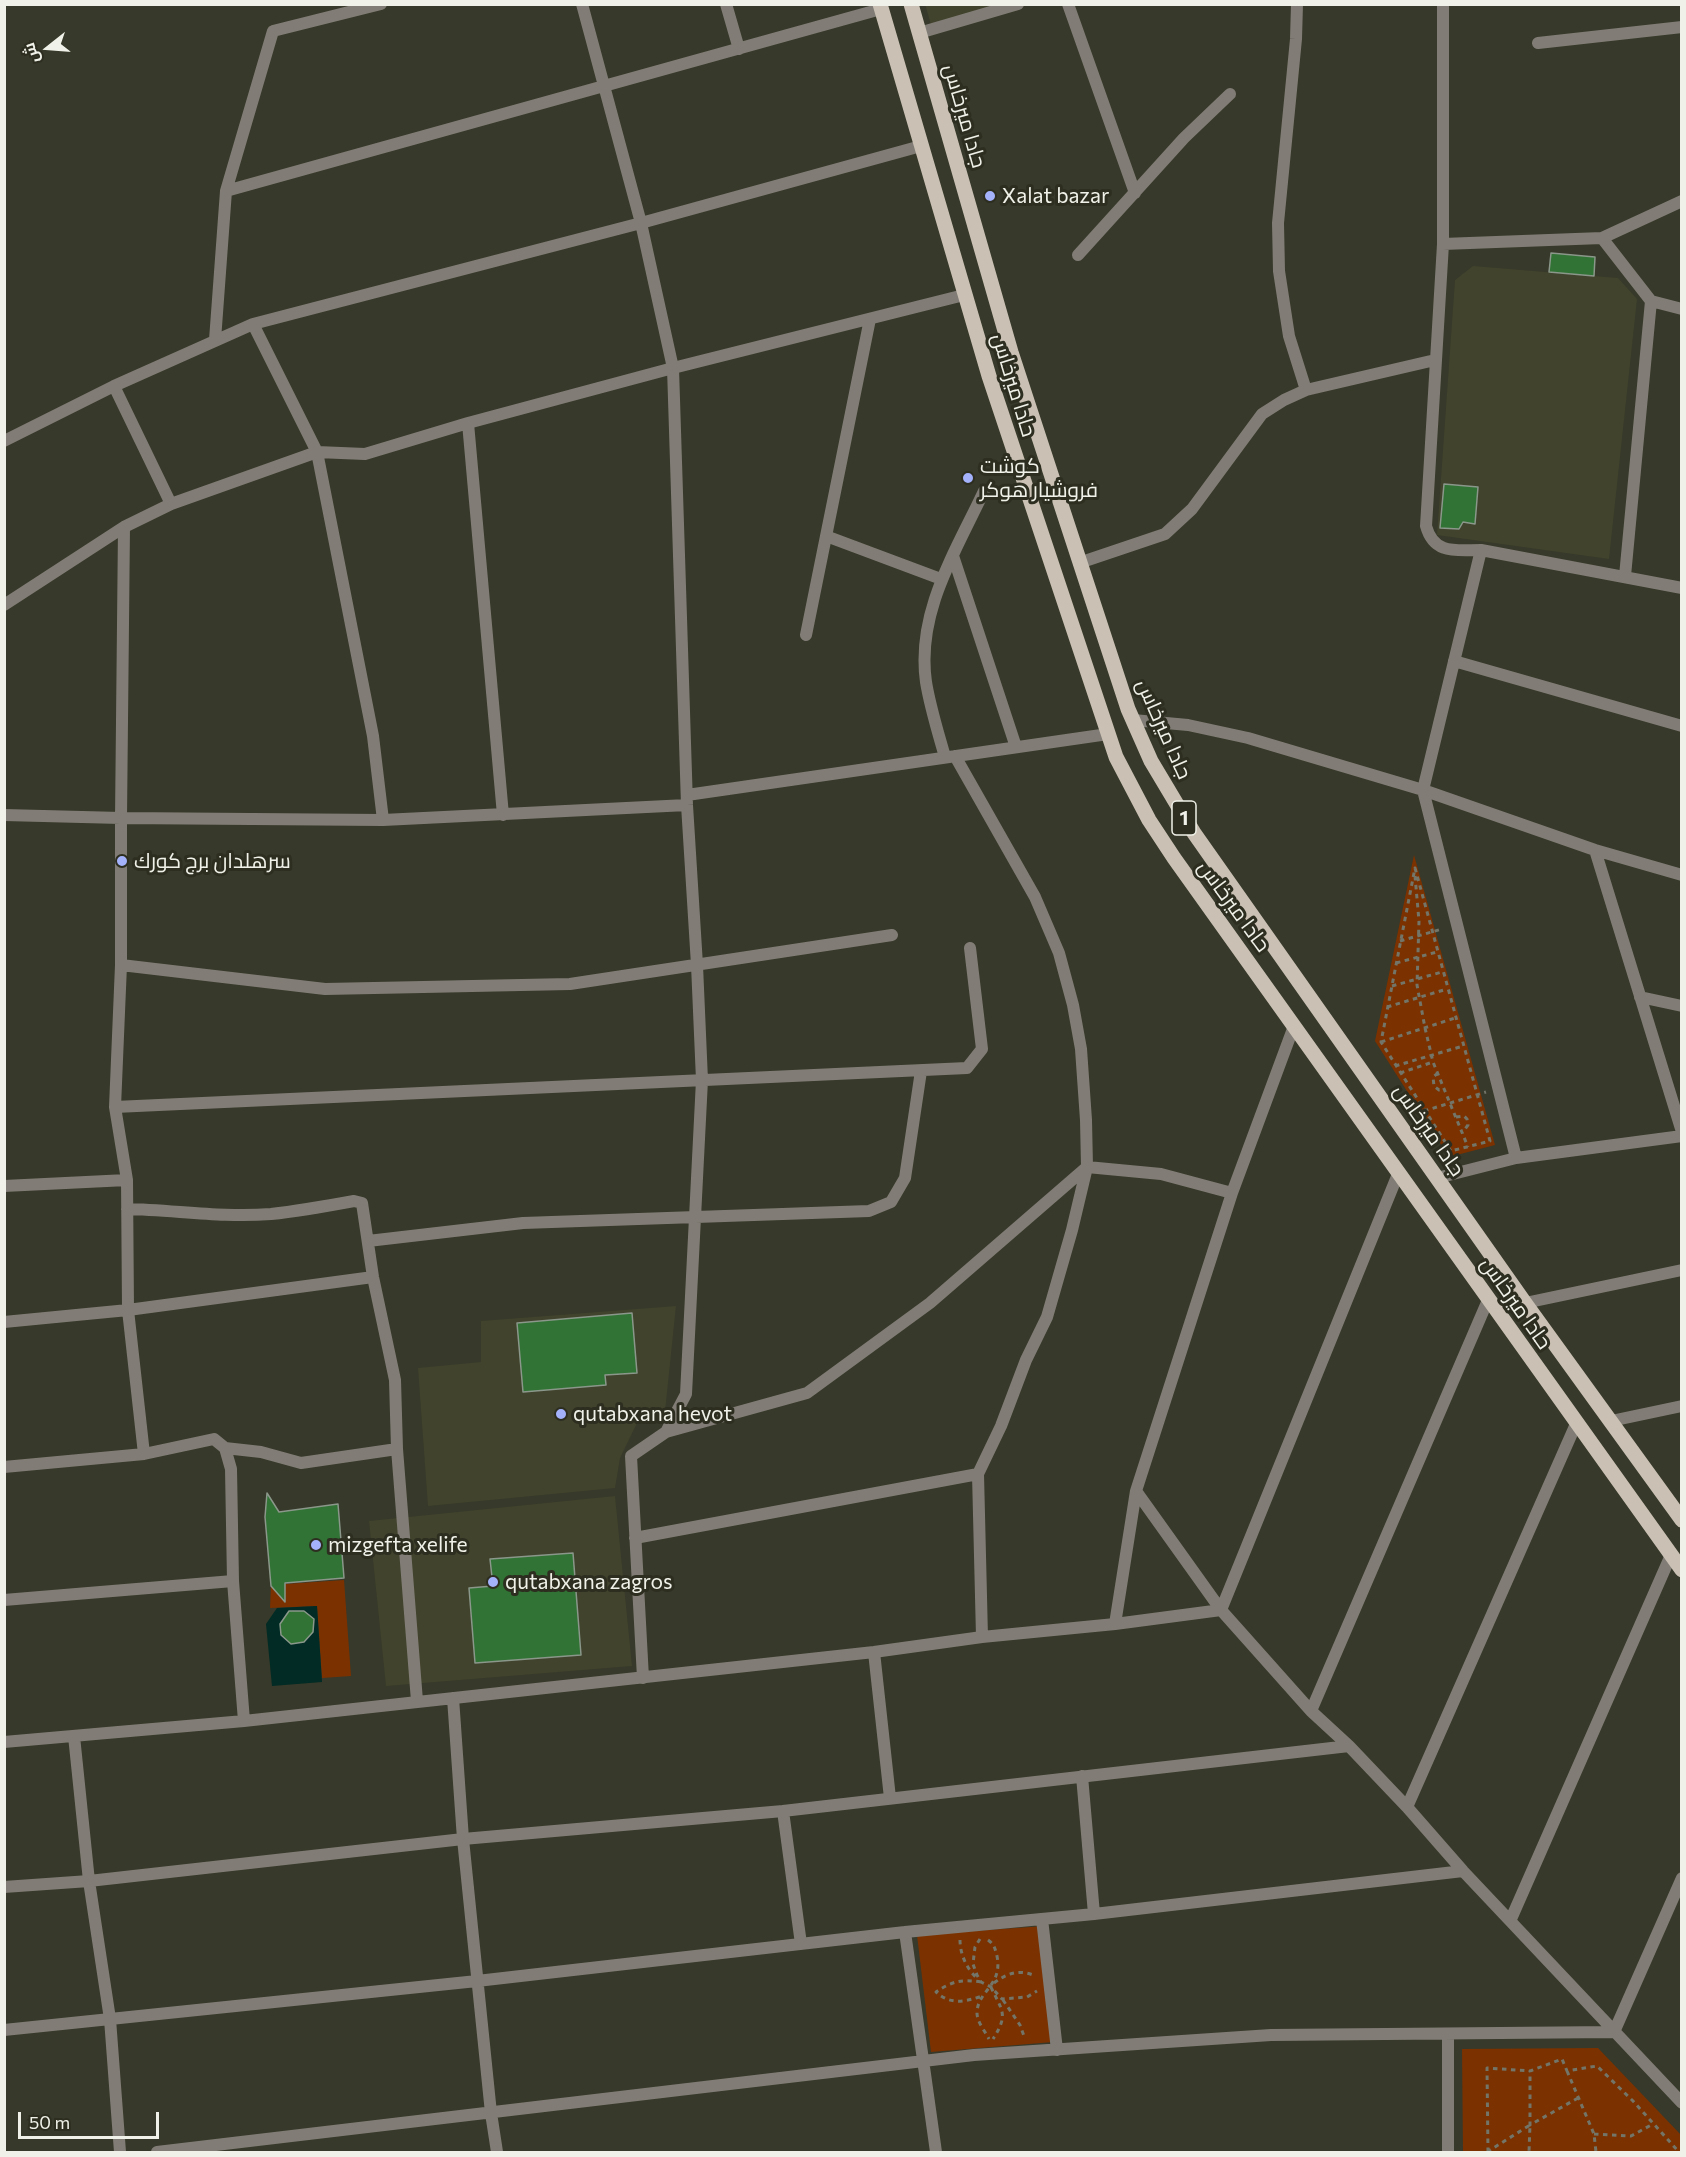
<!DOCTYPE html>
<meta charset="utf-8">
<style>
body{margin:0}
#map{position:relative;width:1686px;height:2157px;overflow:hidden;background:#37392a;font-family:Commissioner,Cairo,sans-serif}
canvas{display:block}
.frame{position:absolute;inset:0;border:6px solid #f0f1e8;pointer-events:none}
.north{position:absolute;left:18px;top:18px;width:60px;height:60px;-webkit-text-stroke:4px #2d2e20;paint-order:stroke;rotate:253deg;font-size:16px;font-weight:700;line-height:24px;text-align:center;color:#f0f1e8}
.north::after{content:'';display:block;margin:auto;width:21px;height:27px;background:#f0f1e8;clip-path:polygon(50% 0,100% 100%,50% 72%,0 100%)}
.scale{position:absolute;left:18px;top:2112px;width:141px;height:27px;box-sizing:border-box;border:3px solid #f0f1e8;border-top:0;padding-left:8px;font-size:18px;line-height:21px;white-space:nowrap;color:#f0f1e8;-webkit-text-stroke:4px #2d2e20;paint-order:stroke}
</style>
<div id="map">
<canvas width="1686" height="2157"></canvas>
<div class="frame"></div>
<div class="north">ش</div>
<div class="scale">50 m</div>
</div>
<script>
const context = document.querySelector('canvas').getContext('2d');
context.lineJoin = 'round';
function fillPath(path, color) { context.fillStyle = color; context.fill(path, 'evenodd'); }
function strokePath(path, color, width, dash) { context.strokeStyle = color; context.lineWidth = width; context.lineCap = dash ? 'butt' : 'round'; context.setLineDash(dash || []); context.stroke(path); }
function label(font, color, halo, rows, align = 'center') {
  context.font = font + ' Commissioner,Cairo,sans-serif'; context.lineWidth = 6; context.setLineDash([]); context.textBaseline = 'middle'; context.strokeStyle = halo; context.fillStyle = color; for (const [text, x, y, turn = 0] of rows) {
    context.save(); context.translate(x, y); context.rotate((+turn || 0) * Math.PI / 180); context.textAlign = isNaN(turn) ? turn : align; if (halo) context.strokeText(text, 0, 0); context.fillText(text, 0, 0); context.restore();
  }
}
const built = new Path2D(`
 M925 4 1002 5 931 25Z
 M1473 266 1618 278 1637 299 1609 559 1437 535 1455 280Z
 M676 1306 664 1421 639 1419 620 1458 615 1488 428 1506 418 1368 481 1362V1321Z
 M615 1496 632 1666 386 1686 369 1521Z`);
const green = new Path2D(`
 M1414 855 1495 1145 1449 1157 1375 1041Z
 M344 1580 351 1676 322 1678 317 1606 270 1608 271 1585Z
 M1045 1926 1053 2042 931 2052 917 1935Z
 M1598 2048 1681 2135V2152H1463L1462 2049Z`);
const water = new Path2D(`
 M317 1606 322 1682 272 1686 266 1624 277 1608Z`);
const building = new Path2D(`
 M1551 253 1595 257 1594 276 1549 272Z
 M1444 484 1478 487 1475 524 1463 522 1459 529 1440 528Z
 M632 1313 637 1373 605 1375 606 1385 523 1392 517 1323Z
 M267 1493 279 1512 338 1504 344 1578 285 1583V1602L271 1586 265 1517Z
 M573 1553 581 1655 475 1663 469 1588 493 1586 490 1559Z
 M289 1611H304L314 1619 313 1632 304 1642 291 1644 281 1635 280 1624Z`);
const path = new Path2D(`
 M1415 868 1490 1141 1451 1151 1381 1042Z
 M1415 876 1419 921 1417 985 1425 1028 1433 1062 1468 1147
 M1400 941 1442 929
 M1396 963 1437 952
 M1392 986 1442 972
 M1387 1007 1447 989
 M1381 1042 1455 1018
 M1395 1066 1463 1046
 M1400 1073 1433 1062
 M1438 1073 1433 1077 1434 1086 1439 1090 1445 1089
 M1424 1111 1486 1092
 M1456 1117 1464 1116 1467 1119 1468 1125 1462 1133
 M980 1939 975 1947 974 1955 973 1964 977 1975 981 1982 991 1987 1002 1999 1027 1997 1037 1991
 M960 1940C960 1954 967 1970 978 1979
 M988 1940C995 1945 995 1949 997 1956 1003 1986 977 1991 977 2013 977 2022 985 2031 989 2039
 M981 1982C962 1979 952 1981 936 1992 950 2005 965 2002 982 1996
 M994 1983C1006 1974 1018 1969 1033 1975
 M991 1987C1002 2011 1009 2014 993 2039
 M1003 2000 1020 2025 1024 2036
 M1567 2071 1594 2134 1596 2152
 M1578 2098 1530 2125V2071L1562 2059 1567 2071 1597 2066 1633 2101 1679 2152
 M1594 2134 1631 2136 1653 2124
 M1487 2152 1530 2125 1529 2152
 M1488 2152 1487 2068 1530 2071`);
const minor = new Path2D(`
 M582 4 641 223 673 368 687 805 697 965 702 1080 686 1394 666 1432 631 1456 643 1678
 M726 4 739 49
 M1068 4 1135 193
 M1297 4 1296 39 1278 223 1279 271 1289 336 1306 390
 M1443 4V244L1426 526C1434 555 1456 550 1481 550L1682 588
 M919 33 1018 4
 M1538 43 1682 27
 M226 191 881 9
 M1602 238 1651 301
 M1443 244 1602 238 1682 201
 M1078 255 1184 138 1230 94
 M253 324 317 452 373 736 383 820
 M215 340 226 191 273 31 381 4
 M114 386 171 504
 M468 423 503 815
 M4 441 114 386 253 324 641 223 921 146
 M826 536 941 579
 M953 556 1016 747
 M1079 563 1165 534 1192 509 1262 414 1284 400 1306 390 1435 360
 M1625 576 1651 301 1682 309
 M4 605 124 527 171 504 317 452 365 454 468 423 673 368 964 295
 M806 635 870 319
 M1454 661 1682 726
 M1133 720 1188 725 1248 738 1423 790 1481 550
 M955 756 1035 897 1059 953 1073 1005 1081 1049 1086 1120 1087 1167 1072 1230 1047 1317 1026 1360 1001 1426 978 1474 982 1637
 M945 757C938 732 930 707 926 682 916 612 956 551 984 491
 M687 795 1108 734
 M4 815 121 818 124 527
 M1595 850 1682 1132
 M121 965 325 989 570 984 892 935
 M1640 997 1682 1006
 M1294 1026 1232 1193 1136 1491 1221 1610 1311 1711 1349 1746 1407 1807 1463 1871 1682 2103
 M115 1107 967 1068 982 1049 970 948
 M1516 1158 1423 790 1595 850 1682 875
 M1437 1178 1516 1158 1682 1136
 M4 1186 127 1180
 M127 1209C175 1210 223 1218 271 1214 299 1211 327 1206 354 1201L362 1203 373 1277 395 1380 397 1449 417 1701
 M368 1241 523 1223 869 1211 891 1202 905 1178 921 1071
 M1525 1303 1682 1270
 M4 1322 128 1310 373 1277
 M1611 1421 1682 1406
 M666 1432 807 1393 930 1303 1087 1167 1161 1174 1232 1193
 M225 1448 261 1452 301 1463 397 1449
 M144 1454 128 1310 127 1180 115 1107 121 965V818L383 820 687 805
 M4 1467 144 1454 214 1439 225 1448 231 1469 233 1581 244 1721
 M635 1538 978 1474
 M4 1600 233 1581
 M1115 1624 1136 1491
 M874 1652 890 1798
 M453 1698 463 1839 491 2113 497 2152
 M1311 1711 1488 1300
 M74 1736 89 1881 110 2019 120 2152
 M4 1742 244 1721 874 1652 982 1637 1115 1624 1221 1610 1398 1174
 M1082 1776 1094 1914
 M1407 1807 1576 1424
 M783 1811 801 1944
 M4 1887 89 1881 463 1839 783 1811 1349 1746
 M1042 1919 1057 2050
 M1511 1919 1671 1555
 M905 1932 936 2152
 M4 2030 477 1981 905 1932 1094 1914 1463 1871
 M1448 2035V2152
 M157 2152 974 2055 1271 2035 1614 2032 1682 1878`);
const primary = new Path2D(`
 M880 4 989 376 1116 757 1149 820 1174 858 1682 1570
 M911 4 1011 352 1128 709 1151 761 1194 833 1525 1303 1682 1520`);
const markers = [
 [990,196,6,"#a4b2fc"],
 [968,478,6,"#a4b2fc"],
 [122,861,6,"#a4b2fc"],
 [561,1414,6,"#a4b2fc"],
 [316,1545,6,"#a4b2fc"],
 [493,1582,6,"#a4b2fc"]
];
const shields = [
 [1184,818,24]
];
const shieldNames = [
 ["1",1184,818]
];
const streetNames = [
 ["جادا ميرخاس",965,116,74],
 ["حادا ميرخاس",1014,385,73],
 ["جادا ميرخاس",1164,729,66],
 ["حادا ميرخاس",1234,906,54],
 ["جادا ميرخاس",1429,1130,55],
 ["حادا ميرخاس",1516,1303,55]
];
const poiNames = [
 ["Xalat bazar",1002,196],
 ["كوشت",980,466],
 ["فروشيار هوكر",980,490],
 ["سرهلدان برج كورك",134,861],
 ["qutabxana hevot",573,1414],
 ["mizgefta xelife",328,1545],
 ["qutabxana zagros",505,1582]
];
fillPath(built, '#41432d');
fillPath(green, '#7b3200');
fillPath(water, '#012b24');
fillPath(building, '#307334');
strokePath(building, '#8a978a', 1.5);
strokePath(path, '#737568', 3, [4.5, 4.5]);
strokePath(minor, '#817d76', 12);
strokePath(primary, '#cac1b4', 15);
for (const [x, y, r, color] of markers) { const dot = new Path2D(); dot.arc(x, y, r, 0, 2 * Math.PI); context.fillStyle = color; context.fill(dot); strokePath(dot, '#2d2e20', 2); }
for (const [x, y, w] of shields) { const box = new Path2D(); box.roundRect(x - w / 2, y - 17, w, 34, 4.5); context.fillStyle = '#2d2e20'; context.fill(box); strokePath(box, '#f0f1e8', 1.5); }
label('bold 20px', '#f0f1e8', null, shieldNames);
label('21px', '#f0f1e8', '#2d2e20', streetNames);
label('21px', '#f0f1e8', '#2d2e20', poiNames, 'left');
</script>
